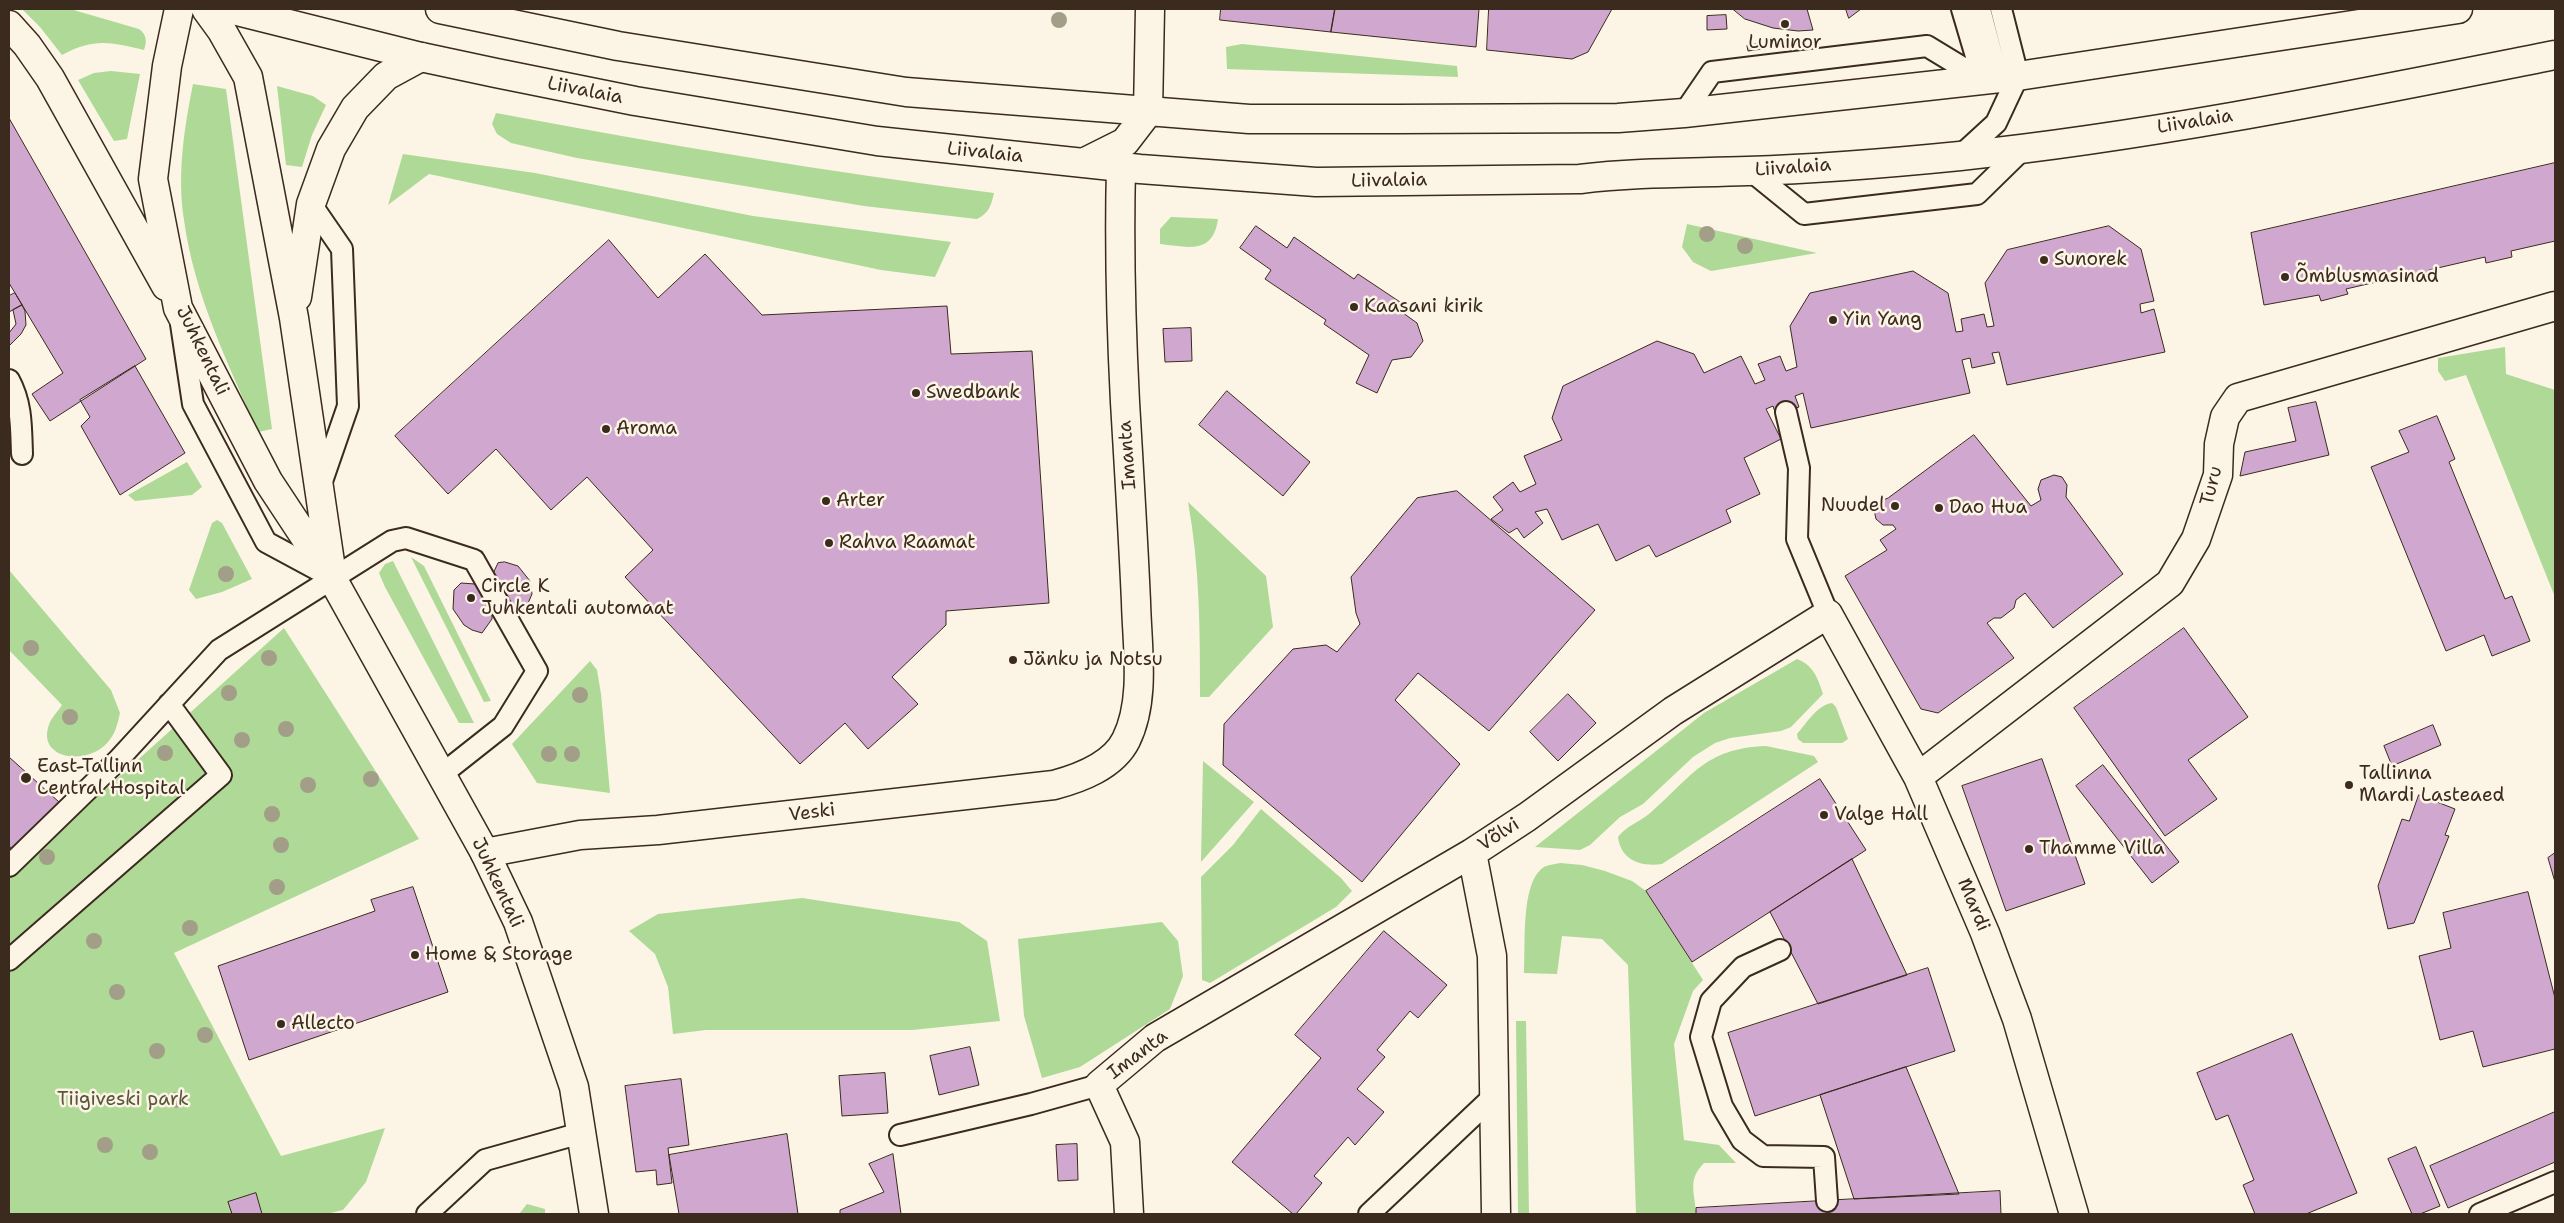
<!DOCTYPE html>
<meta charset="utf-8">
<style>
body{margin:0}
#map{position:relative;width:2564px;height:1223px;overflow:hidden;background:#fcf5e5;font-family:"Shantell Sans",sans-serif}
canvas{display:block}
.frame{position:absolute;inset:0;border:10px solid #3b2a1e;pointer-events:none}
</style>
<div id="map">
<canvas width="2564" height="1223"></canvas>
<div class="frame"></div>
</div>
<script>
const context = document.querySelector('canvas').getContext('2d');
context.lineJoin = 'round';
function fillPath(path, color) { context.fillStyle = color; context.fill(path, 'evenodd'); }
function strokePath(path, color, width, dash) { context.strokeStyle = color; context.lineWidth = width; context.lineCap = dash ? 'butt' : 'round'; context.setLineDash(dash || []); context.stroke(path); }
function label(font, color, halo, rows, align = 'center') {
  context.font = font + ' "Shantell Sans",sans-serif'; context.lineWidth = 5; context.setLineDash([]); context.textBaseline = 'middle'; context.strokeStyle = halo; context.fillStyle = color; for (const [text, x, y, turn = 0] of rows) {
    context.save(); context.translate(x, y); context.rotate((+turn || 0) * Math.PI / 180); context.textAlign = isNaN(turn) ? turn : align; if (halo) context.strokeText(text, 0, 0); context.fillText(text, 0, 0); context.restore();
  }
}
const green = new Path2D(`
 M22 9H70L139 29C147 35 147 41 144 50 110 42 94 38 62 55L40 27Z
 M1242 44 1457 66 1458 77 1227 69 1226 47Z
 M111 71 140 74 127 139 114 141 78 80 94 73Z
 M193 84 226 89 272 429 258 432C228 364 194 294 184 220 177 175 184 129 193 84Z
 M277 86 313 96 326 105 312 135 302 167 286 165Z
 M496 113C662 144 827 172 994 193 991 206 989 213 977 219L864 206 577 158 511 143 497 134 492 124Z
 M403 154 535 173 753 216 951 242 935 277 881 270 429 174 388 205Z
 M1171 217 1218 219C1213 255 1188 247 1160 244V229Z
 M1687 224 1817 253 1711 271 1693 262 1682 247Z
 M2505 347 2506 374 2555 390V597L2466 375 2445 381 2438 371V358Z
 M187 462 202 487 192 495 135 501 128 495Z
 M1188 502 1266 576 1273 627 1209 697H1200C1200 632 1200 567 1188 502Z
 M217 520 222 523 252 579 222 592 196 599 189 590 212 523Z
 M411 557 424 566 491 701 484 702Z
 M393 561 474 723H459L385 587 379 573 385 564Z
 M9 570 111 690 120 713C118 722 116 731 111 738 91 769 31 760 51 720 54 715 59 710 62 705L9 650Z
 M284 628 419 839 174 953 281 1156 385 1128 366 1182 343 1210 326 1214H9V876Z
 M1797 659C1813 665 1818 678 1823 694L1791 727 1781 731 1730 738 1715 743 1693 757 1643 804 1620 817 1590 845 1580 850 1535 847 1704 713Z
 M590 661 597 670 601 694 610 793 537 783 512 744Z
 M1832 703 1836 707 1848 739 1842 743H1803L1798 739 1797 734C1806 724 1817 705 1832 703Z
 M1766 746 1814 756 1818 762 1662 864C1642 867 1621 861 1618 837 1626 826 1639 822 1649 814 1691 778 1704 748 1766 746Z
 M1203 761 1254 802 1201 862Z
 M1261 809 1341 878 1352 891 1336 907 1210 983 1202 980 1201 877 1233 845Z
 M1560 863 1582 865 1605 871 1632 881 1646 891 1703 980 1693 991 1674 1044 1684 1140 1719 1145 1736 1163H1704C1687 1180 1695 1192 1696 1214H1636L1628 965 1602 939 1562 936 1557 974 1524 973C1526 947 1520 882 1544 867 1548 865 1555 864 1560 863Z
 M802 898 959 922 987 941 1000 1021 912 1030H706L673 1034 668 987 655 954 629 931 658 914Z
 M1162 922 1178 941 1183 976 1170 1009 1080 1067 1042 1078 1024 1016 1018 939Z
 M1526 1021 1529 1214H1518L1516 1021Z
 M527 1204 545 1209V1214H519Z`);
const building = new Path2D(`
 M1221 9H1335L1331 32 1220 20Z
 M1335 9H1479L1476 47 1331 32Z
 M1489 9H1612L1588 52 1572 59 1487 50Z
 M1733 9H1807L1813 30 1798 31 1773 28 1745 19Z
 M1846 9H1861L1849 18Z
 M1726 15 1727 29 1707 30V16Z
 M1762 43V49L1748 51 1747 46Z
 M9 118 146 359 50 421 32 394 63 373 9 283Z
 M2555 163V241L2511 251 2512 257 2486 263 2485 257 2429 270 2430 276 2403 282 2402 276 2346 289 2348 294 2321 301 2319 295 2264 305 2251 233Z
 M1256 226 1287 248 1294 237 1354 279 1358 274 1403 304 1399 310 1417 323 1423 341 1411 357 1392 360 1377 393 1356 383 1369 355 1324 324 1326 320 1265 279 1271 270 1240 248Z
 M2109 226 2141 249 2154 301 2140 304 2141 313 2154 309 2165 352 2007 385 1999 352 1992 353 1995 363 1972 368 1970 358 1962 360 1970 393 1811 428 1803 393 1795 396 1799 407 1776 415 1773 406 1766 409 1781 439 1744 458 1760 494 1726 510 1731 522 1656 557 1649 545 1616 561 1598 524 1562 540 1547 509 1535 512 1543 523 1524 538 1517 528 1509 533 1491 519 1503 510 1493 497 1513 482 1520 492 1536 484 1524 456 1562 440 1552 418 1563 386 1657 341 1694 354 1704 373 1741 356 1755 384 1765 380 1758 364 1780 356 1786 371 1797 367 1790 326 1810 293 1913 271 1948 293 1956 332 1963 331 1961 319 1984 314 1987 327 1994 326 1985 283 2007 250Z
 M609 240 658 298 705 254 762 315 947 306 951 354 1032 351 1049 603 946 611V625L892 677 918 704 868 749 845 723 800 764 625 577 653 550 587 477 551 510 496 449 448 494 395 436Z
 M15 293 22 305 9 312V296Z
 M22 305 25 311 26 325 21 334 9 346V333L16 324 13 310Z
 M1191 328 1192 361 1165 362 1163 329Z
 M135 366 185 453 120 495 81 426 90 417 80 400Z
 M1227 391 1310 462 1283 496 1199 425Z
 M2316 402 2329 455 2240 476 2245 452 2296 441 2288 408Z
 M2437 416 2455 459 2449 462 2505 599 2512 596 2530 641 2492 656 2484 635 2446 651 2371 467 2409 452 2399 431Z
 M1974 435 2031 506 2041 500 2038 489 2041 480 2054 475 2062 477 2067 485 2066 497 2123 574 2053 628 2025 593 2016 600 2014 608 2001 618H1994L1987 623 2014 658 1938 713 1921 709 1845 576 1887 550 1880 540 1896 529 1893 525H1883L1876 519 1874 510 1879 502 1888 498Z
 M1457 491 1595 610 1489 731 1418 673 1395 700 1460 764 1362 882 1223 765 1224 724 1293 649 1326 645 1337 652 1360 624 1356 613 1351 577 1417 498Z
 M505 562 518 566 530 581 532 594 526 608 521 612 492 608V619L482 633 472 630 464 625 453 609 454 590 461 583 475 584 483 587 489 582 498 563Z
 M2184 628 2248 717 2188 760 2217 799 2165 836 2074 708Z
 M1568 694 1596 723 1558 761 1530 732Z
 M2433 725 2441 745 2392 766 2384 746Z
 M9 757 59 802 15 851 9 846Z
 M2042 759 2085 884 2006 911 1962 786Z
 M2103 765 2179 862 2152 883 2076 786Z
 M1820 779 1866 850 1692 962 1646 891Z
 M2419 795 2455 809 2445 835 2449 836 2414 923 2388 929 2378 886 2402 819 2409 821Z
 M2555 853V882L2548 858Z
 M1852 859 1907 975 1818 1004 1770 912Z
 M413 887 448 992 249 1060 218 966 375 911 371 900Z
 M2528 892 2555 998V1049L2483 1067 2473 1031 2440 1040 2419 956 2451 948 2443 913Z
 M1384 931 1447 985 1418 1018 1410 1011 1377 1050 1385 1057 1357 1089 1384 1112 1355 1145 1348 1137 1314 1176 1322 1183 1296 1214H1293L1232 1162 1321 1058 1295 1035Z
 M1928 968 1955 1051 1755 1116 1728 1033Z
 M2292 1034 2357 1193 2306 1214H2255L2243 1185 2254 1180 2228 1115 2216 1120 2197 1073Z
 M970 1047 979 1085 939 1095 930 1056Z
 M1906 1067 1959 1194 1854 1199 1820 1095Z
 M885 1073 888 1113 842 1116 839 1076Z
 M681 1079 689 1145 668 1148 672 1183 657 1185 656 1170 636 1172 625 1086Z
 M2555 1112V1162L2448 1208 2430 1166Z
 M787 1134 798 1214H679L669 1155Z
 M1077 1144 1078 1180 1058 1181 1056 1145Z
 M2416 1147 2440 1206 2420 1214H2412L2388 1159Z
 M893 1154 901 1214H840V1210L884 1192 869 1164Z
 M2000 1191 2001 1214H1696V1208Z
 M256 1193 262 1214H232L228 1202Z`);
const lane = new Path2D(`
 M1962 9 1983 80
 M1980 9 1998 78
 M1684 113 1712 72 1927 46 1983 80
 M1960 156 1996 123 2018 76 2001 9
 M1751 171 1804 214 1977 194 2024 148
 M311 204 342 249 348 406 320 487
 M181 324 193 404 266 542 331 577
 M9 380C22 404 21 427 22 454
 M1786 412 1799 468 1797 539 1828 614
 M9 866 118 760 219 650 392 541 406 538 474 560 537 671 503 726 441 775
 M1780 950 1743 967 1711 1001 1701 1037 1722 1106 1742 1140 1763 1156 1824 1157 1827 1201
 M9 960 221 775 169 704
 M900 1135 1031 1104 1099 1085
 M427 1214 485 1160 581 1133
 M1369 1214 1494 1096
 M2480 1214 2555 1182`);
const street = new Path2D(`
 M1918 777 2170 583 2196 539 2218 475 2219 444 2225 417 2238 398 2555 306
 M485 853 580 835 658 830 1054 785C1080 778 1113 766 1126 740 1146 700 1137 646 1136 602 1133 535 1129 469 1125 402 1121 324 1119 245 1121 167
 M1129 1214 1125 1142 1099 1085 1155 1038 1472 853
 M1496 1214 1492 956 1472 853 1527 817 1673 711 1828 614 1918 777 1985 933 2017 1019 2074 1214`);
const secondary = new Path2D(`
 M179 9 167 66 153 179 178 308 268 481 332 578 485 853 518 922 574 1087 594 1214
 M206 9 222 31 248 77 294 318 331 569
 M9 25 27 45 50 78 166 286
 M1148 112 1150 9
 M297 297 311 204 331 149 355 108 386 76 421 57`);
const primary = new Path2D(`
 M229 9 421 57 496 73 635 101 877 141 1140 169 1316 182 1580 179C1636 172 1692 173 1748 171 1818 169 1890 163 1960 156 2160 135 2358 94 2555 55
 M440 9 618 46 906 92 1249 119H1396L1618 118 1684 113 2018 76 2458 9
 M1083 163 1125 142 1148 112`);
const trees = [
 [1059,20],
 [1707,234],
 [1745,246],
 [226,574],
 [31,648],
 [269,658],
 [229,693],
 [580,695],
 [70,717],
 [286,729],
 [242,740],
 [165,753],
 [549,754],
 [572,754],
 [371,779],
 [308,785],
 [272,814],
 [281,845],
 [47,857],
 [277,887],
 [190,928],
 [94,941],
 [117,992],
 [205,1035],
 [157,1051],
 [175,1100],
 [105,1145],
 [150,1152]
];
const markers = [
 [1785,24,5,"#3b2a1e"],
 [2044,260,5,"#3b2a1e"],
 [2285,277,5,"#3b2a1e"],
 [1354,307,5,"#3b2a1e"],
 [1833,320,5,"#3b2a1e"],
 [916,393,5,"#3b2a1e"],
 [606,429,5,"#3b2a1e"],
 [826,501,5,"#3b2a1e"],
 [1895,506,5,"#3b2a1e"],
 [1939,508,5,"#3b2a1e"],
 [829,543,5,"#3b2a1e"],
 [471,598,5,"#3b2a1e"],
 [1013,660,5,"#3b2a1e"],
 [26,778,6,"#3b2a1e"],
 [2349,785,5,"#3b2a1e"],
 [1824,815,5,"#3b2a1e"],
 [2029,849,5,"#3b2a1e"],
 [415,955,5,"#3b2a1e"],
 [281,1024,5,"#3b2a1e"]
];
const poiNames = [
 ["Luminor",1785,43,"center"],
 ["Sunorek",2054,260],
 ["Õmblusmasinad",2295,277],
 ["Kaasani kirik",1364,307],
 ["Yin Yang",1843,320],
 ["Swedbank",926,393],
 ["Aroma",616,429],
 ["Arter",836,501],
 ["Nuudel",1885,506,"right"],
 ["Dao Hua",1949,508],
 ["Rahva Raamat",839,543],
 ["Circle K",481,587],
 ["Juhkentali automaat",481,609],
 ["Jänku ja Notsu",1023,660],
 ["East-Tallinn",37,767],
 ["Central Hospital",37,789],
 ["Tallinna",2359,774],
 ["Mardi Lasteaed",2359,796],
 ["Valge Hall",1834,815],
 ["Thamme Villa",2039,849],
 ["Home & Storage",425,955],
 ["Allecto",291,1024]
];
const streetNames = [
 ["Liivalaia",585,91,11],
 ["Liivalaia",2195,122,-9],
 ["Liivalaia",985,153,6],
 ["Liivalaia",1793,168,-4],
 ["Liivalaia",1389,181,-1],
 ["Juhkentali",202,351,64],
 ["Imanta",1128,455,-94],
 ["Turu",2212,486,-76],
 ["Veski",812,813,-7],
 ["Võlvi",1499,835,-33],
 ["Juhkentali",497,883,65],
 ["Mardi",1973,905,67],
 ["Imanta",1138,1055,-37]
];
const parkNames = [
 ["Tiigiveski park",123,1100]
];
fillPath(green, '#aed997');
fillPath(building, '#d0a8cf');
strokePath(building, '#3b2a1e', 1);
strokePath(lane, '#3b2a1e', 24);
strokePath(street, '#3b2a1e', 31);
strokePath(secondary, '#3b2a1e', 31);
strokePath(primary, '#3b2a1e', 31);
strokePath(lane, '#fcf5e5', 20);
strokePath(street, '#fcf5e5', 28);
strokePath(secondary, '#fcf5e5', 28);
strokePath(primary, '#fcf5e5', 28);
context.fillStyle = '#a29e88';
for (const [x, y] of trees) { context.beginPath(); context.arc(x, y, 8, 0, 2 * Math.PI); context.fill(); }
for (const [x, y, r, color] of markers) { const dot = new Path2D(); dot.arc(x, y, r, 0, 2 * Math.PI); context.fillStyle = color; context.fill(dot); strokePath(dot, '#fcf5e5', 2); }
label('19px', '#3b2a1e', '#fcf5e5', poiNames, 'left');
label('19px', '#3b2a1e', '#fcf5e5', streetNames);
label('19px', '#58563c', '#fcf5e5', parkNames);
</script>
